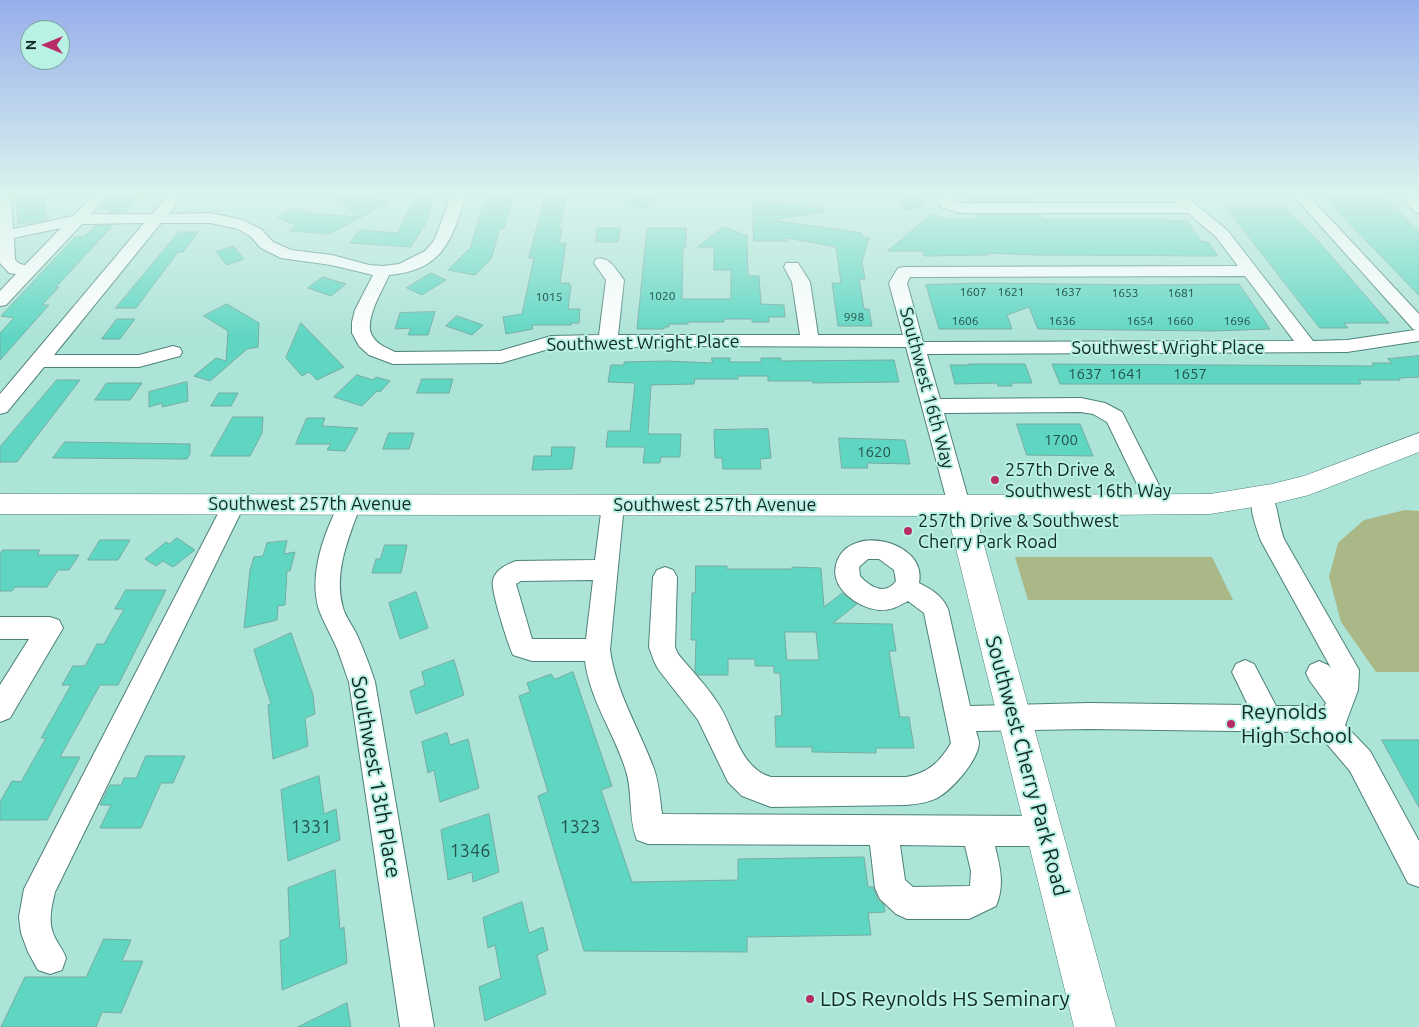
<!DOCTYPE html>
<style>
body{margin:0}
#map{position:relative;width:1419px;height:1027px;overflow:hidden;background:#ade4d8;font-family:Ubuntu,sans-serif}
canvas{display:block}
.north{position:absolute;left:20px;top:20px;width:50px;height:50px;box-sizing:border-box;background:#b9f1e5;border:1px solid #76a198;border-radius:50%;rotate:270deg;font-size:14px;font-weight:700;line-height:20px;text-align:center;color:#122824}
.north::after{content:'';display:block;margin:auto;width:18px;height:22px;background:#b72c66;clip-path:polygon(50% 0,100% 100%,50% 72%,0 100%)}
</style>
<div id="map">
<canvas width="1419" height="1027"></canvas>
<div class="north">N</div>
</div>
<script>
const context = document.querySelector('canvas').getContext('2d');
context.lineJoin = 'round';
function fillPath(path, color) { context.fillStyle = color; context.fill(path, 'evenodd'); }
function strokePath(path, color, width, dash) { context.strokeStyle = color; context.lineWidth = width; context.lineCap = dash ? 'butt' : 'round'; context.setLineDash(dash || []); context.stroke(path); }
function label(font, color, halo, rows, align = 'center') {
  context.font = font + ' Ubuntu,sans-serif'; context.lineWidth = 4; context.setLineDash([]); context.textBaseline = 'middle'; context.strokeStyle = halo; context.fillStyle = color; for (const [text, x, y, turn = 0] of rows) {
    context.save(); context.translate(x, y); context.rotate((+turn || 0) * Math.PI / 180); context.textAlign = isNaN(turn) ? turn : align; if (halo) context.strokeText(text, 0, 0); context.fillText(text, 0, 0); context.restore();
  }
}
const green = new Path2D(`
 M1405 510 1419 511V672H1376L1341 622 1329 577 1338 543 1364 520Z
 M1015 557H1212L1233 600H1028Z`);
const building = new Path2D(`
 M16 194H44L47 220 19 224Z
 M114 194H138L132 201H135L125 212H107L110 209H100Z
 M333 194H369L388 203 329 234 289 231 295 225 277 217 296 208 309 213 357 217Z
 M487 194H514L504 228H500L491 259 475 275 448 270 470 248Z
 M546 194H567L559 228H562L559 243H566L560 283H570L569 286H571L568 309H580L579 323H571V325H532L533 329 506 334 503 317 522 314 534 258H529Z
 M636 194H650L649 197 656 200 643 209 624 203Z
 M899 194H920L924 206 903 210Z
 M967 194H1030L1033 201H970Z
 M416 195H432L430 198H434L425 225 411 247 350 243 360 230 397 233Z
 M1324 197H1384L1419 231V295Z
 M752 199 823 208V212L772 220 861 233 865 238H869L862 262 865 279H859L864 309H869L872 326H838L832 283H841L836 247 787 238V241H754Z
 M1225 206H1284L1320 243 1389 323H1344L1348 328H1320Z
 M932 214 945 219H977L975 215H1040L1042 219H1165L1166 221H1187L1202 242H1208L1218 256 1038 255 987 253 988 255 924 256 923 251H888Z
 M113 225 56 287H59L42 305H49L0 360V333L14 318 1 316 75 237H84L95 226Z
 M724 227 747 236 748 276H759L761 304 784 305 785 317H769V322H752V319H724V322H688V324H669V327H664V329H637L647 228H686V247H683L682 299H731V270H714V247H698Z
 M598 228H620L618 242H596Z
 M179 232H198L183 252H178L136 308H116Z
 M233 246 244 259 227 265 216 252Z
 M431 273 446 280 422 295 407 288Z
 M323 277 346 284 331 296 308 288Z
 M981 283 1146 285 1239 284 1270 329 1215 331 1038 329 1029 307 1007 315 1012 329H939L926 285Z
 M227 304 259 323 258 347 247 349 210 381 194 376 216 358 226 361 228 331 204 316Z
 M435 312 428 335H408L411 328 395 329 400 313Z
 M457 316 483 325 472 335 446 326Z
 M117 319H135L120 339H102Z
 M301 323 344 367 317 380 309 372 302 376 286 358Z
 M1419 356V377L1399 378 1400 380H1359L1361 384H1060L1052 364 1374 366 1372 363H1392L1388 359Z
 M712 358H730V362H761V358H781V361L894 360 899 382 813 383 812 381H768V376H738V379H695L694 384 651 385 648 434H681L680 457H661L660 463H643L645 447H606L608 431H630L635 383 608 382 611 365H624V362L667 361 712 363Z
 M969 364H1025L1032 383H1011L1012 386H998L997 383 955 384 950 365H970Z
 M357 375 373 380 376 377 390 381 380 392 377 391 362 406 334 397Z
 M422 379H453L449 393H417Z
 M57 380H80L17 462H0V447Z
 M187 382 188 401 162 407V403L149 407V392Z
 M107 383H142L130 400H95Z
 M219 393H238L231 406H211Z
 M233 417H263L262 433 250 456H211Z
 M307 418H325L322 426 358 428 345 451 327 450 331 444H296Z
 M1017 424H1080L1093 456 1027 455Z
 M768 429 771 458 760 459 761 469H723L722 458H715L714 430Z
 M389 433H414L409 449H383Z
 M839 438 905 440 910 464 867 463 868 468H842Z
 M65 442 190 444V454L187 459 53 458Z
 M552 447H575L572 469 532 470 534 456H551Z
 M177 538 195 550 173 567 163 561 156 566 145 559 166 542 169 544Z
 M100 540H130L118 560H88Z
 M287 541 284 554 295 552 290 571H287L285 605 278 606 277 620 244 628 250 570 254 557 263 556 267 543Z
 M385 545H407L401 573H372L376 559H380Z
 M3 550H40L37 555H79L69 570H58L47 587H15L12 591H0V554Z
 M696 566H727V569H792V567L821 568 824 607 842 593 857 604 833 623 892 624 896 651H889L900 717H909L914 748H876V753L812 752V747H776L775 716H782L780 673H774V666H755V659H728V675H698L695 671 696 640H691L692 593H695ZM785 632H816L819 660H787Z
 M126 590H166L118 685H100L60 757H80L47 820H0V802L12 781 21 782 46 738H41L71 685H62L73 666H85L97 644H104L124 609H115Z
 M416 592 428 628 400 639 389 603Z
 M291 633 313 695 315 714 305 718 308 746 273 759 268 705 271 704 254 650Z
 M454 660 464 695 416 714 410 691 425 685 422 672Z
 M573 672 612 786 601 790 632 882 738 880V859L864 857 868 887H873L878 900 884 905 885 912 868 913 871 935 747 937V952L584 951 538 796 548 792 519 696 530 692 527 683 551 674 555 679Z
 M447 733 450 745 468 739 479 788 440 802 434 770 428 773 422 742Z
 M1382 740H1419V807Z
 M146 756H185L173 783H161L141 828H100L111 805H100L110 785H121L124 778H136Z
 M319 776 324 814 336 809 340 840 288 861 281 790Z
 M489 814 499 872 473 882 472 872 448 880 441 830Z
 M335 870 340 929 344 927 347 963 282 990 280 941 290 937 288 888Z
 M522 902 529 933 543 927 548 950 537 955 546 994 485 1021 479 987 501 978 495 945 488 948 483 918Z
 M104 939 131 940 122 961H143L121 1013 102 1012 96 1027H1L25 977H86Z
 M347 1003 351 1027H298Z`);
const minor = new Path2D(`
 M0 194H11L13 229 73 216 94 194H109L91 214H152L169 194H184L169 214 210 213 243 220 262 230 273 242 291 250 332 255 369 265 383 266 399 264 425 251 434 241 452 194H467C451 239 445 270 389 275 383 290 362 322 373 337 378 345 387 348 395 352L500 351 551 336 599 335 606 280 594 263 596 259C610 256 616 270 624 280L618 335H800L792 282 784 267 786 263H798L810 282 818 335H903L889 283 898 268 904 267 1238 266 1216 237 1188 213H960L941 207 936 194H951L953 201 961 203H1177L1173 199 1176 196H1186L1228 231 1313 341 1347 340 1415 330 1413 329 1292 194H1307L1419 314V341L1347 352 927 354 940 399 1081 398 1105 403 1122 412 1169 505 1166 511 1158 514 1150 511 1107 422 1093 414 1081 412 944 413 970 505 967 511 959 514 951 511 948 505 906 347 702 346 552 348 501 363 393 364 369 355 359 346 352 333V322L355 310 373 275 331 265 281 258 261 248 250 236 238 229 210 223H161L54 355H139L173 346 180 348 182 352 180 356 139 367H44L7 412 0 414V394L144 223 82 224 6 305 0 306V291L16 274 9 273 0 263ZM61 228 25 265 20 264 15 260 14 238ZM1245 276 1294 341 923 342 907 283 910 277Z
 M1398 194H1414L1419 199V213L1414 211Z
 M1262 488 1270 490C1278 505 1278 523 1284 539L1359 670 1358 690 1345 725 1370 751 1419 841V887L1408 883 1350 771 1327 744 1306 732 1089 729 976 731C977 735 979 740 979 743 978 761 952 790 937 798 927 803 916 804 906 805L771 807 742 796 728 782 698 720 658 669 654 661 649 647 653 577 657 570 665 567 673 570 677 577 675 647 678 654C691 670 706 685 717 702 734 726 739 768 771 777H906C928 773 940 762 951 743L924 613 908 601C899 606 890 611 879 610 859 608 830 589 836 565 846 522 928 540 919 583 932 590 942 595 948 609L970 706 1089 703 1248 705 1232 672 1236 664 1245 660 1254 664 1276 706H1306L1322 712 1326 703 1310 681 1306 673 1310 665 1319 661 1328 665 1331 668 1261 541C1256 527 1247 504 1254 490ZM868 559H879L894 570 896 581C885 596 870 587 860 576L859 567Z
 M234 495 242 498 245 504 55 892C52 905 48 920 53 933 56 942 63 949 66 958L62 970 50 974 38 970 28 952 21 933 19 917 24 889 223 504 226 498Z
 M350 495 358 498 361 504C349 537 333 572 343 608 346 618 353 626 357 635 364 651 370 666 375 682L434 1027H400L349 682C344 669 340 654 334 642 329 631 323 621 319 610 308 574 325 530 342 498Z
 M613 496 621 499 624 505 610 650C616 693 639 728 654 769 659 783 660 799 662 814L1043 816 1054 820 1058 831 1054 842 1043 846H995C1000 867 1005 885 996 906L969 919H907L896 914 880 899 875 888 870 845 648 844 637 840C628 818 633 793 626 771 615 734 590 701 585 661H532L513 655C508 644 490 589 493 580 496 569 506 565 516 561L595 560 602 505 605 499ZM593 580 586 639H532L516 584 521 581ZM900 845 965 846 971 871 970 886 913 887 905 880Z
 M0 617H50L59 620 63 628 10 718 0 722V685L29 639H0Z`);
const major = new Path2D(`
 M1419 433V452L1309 495 1272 504 1210 514 976 516 1116 1027H1074L948 516 0 514V494L936 495 1210 494 1272 484 1304 476Z`);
const markers = [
 [995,480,5,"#b72c66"],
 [908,531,5,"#b72c66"],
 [1231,724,5,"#b72c66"],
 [810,999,5,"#b72c66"]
];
const farNumbernames = [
 ["1607",973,292],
 ["1621",1011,292],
 ["1637",1068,292],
 ["1653",1125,293],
 ["1681",1181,293],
 ["1020",662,296],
 ["1015",549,297],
 ["998",854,317],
 ["1606",965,321],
 ["1636",1062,321],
 ["1654",1140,321],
 ["1660",1180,321],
 ["1696",1237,321]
];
const numberNames = [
 ["1637",1085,374],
 ["1641",1126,374],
 ["1657",1190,374],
 ["1700",1061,440],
 ["1620",874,452]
];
const streetNames = [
 ["Southwest Wright Place",643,343,-1],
 ["Southwest Wright Place",1168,348],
 ["Southwest 16th Way",927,388,75],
 ["Southwest 257th Avenue",310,504],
 ["Southwest 257th Avenue",715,505]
];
const poiNames = [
 ["257th Drive &",1005,470],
 ["Southwest 16th Way",1005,491],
 ["257th Drive & Southwest",918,521],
 ["Cherry Park Road",918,542]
];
const nearNumbernames = [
 ["1331",311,827],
 ["1323",580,827],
 ["1346",470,851]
];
const nearPoinames = [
 ["Reynolds",1241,712],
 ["High School",1241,736],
 ["LDS Reynolds HS Seminary",820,999]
];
const nearStreetnames = [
 ["Southwest Cherry Park Road",1027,766,75],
 ["Southwest 13th Place",376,777,80]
];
fillPath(green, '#aab787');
fillPath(building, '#5fd6c2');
strokePath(building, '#76aba1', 1);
strokePath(minor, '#4d8278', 2);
strokePath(major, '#4d8278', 1);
fillPath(minor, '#fff');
fillPath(major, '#fff');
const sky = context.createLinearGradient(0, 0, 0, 338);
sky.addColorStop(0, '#98aeec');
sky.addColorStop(0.57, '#daf3ed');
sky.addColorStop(1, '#daf3ed00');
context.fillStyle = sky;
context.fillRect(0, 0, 1419, 338);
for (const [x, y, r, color] of markers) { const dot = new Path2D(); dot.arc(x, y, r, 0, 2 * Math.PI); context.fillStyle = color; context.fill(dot); strokePath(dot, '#b9f1e5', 2); }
label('12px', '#25544c', null, farNumbernames);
label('15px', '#25544c', null, numberNames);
label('18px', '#122824', '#b9f1e5', streetNames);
label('18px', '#122824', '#b9f1e5', poiNames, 'left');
label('18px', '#25544c', null, nearNumbernames);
label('21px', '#122824', '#b9f1e5', nearPoinames, 'left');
label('21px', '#122824', '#b9f1e5', nearStreetnames);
</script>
